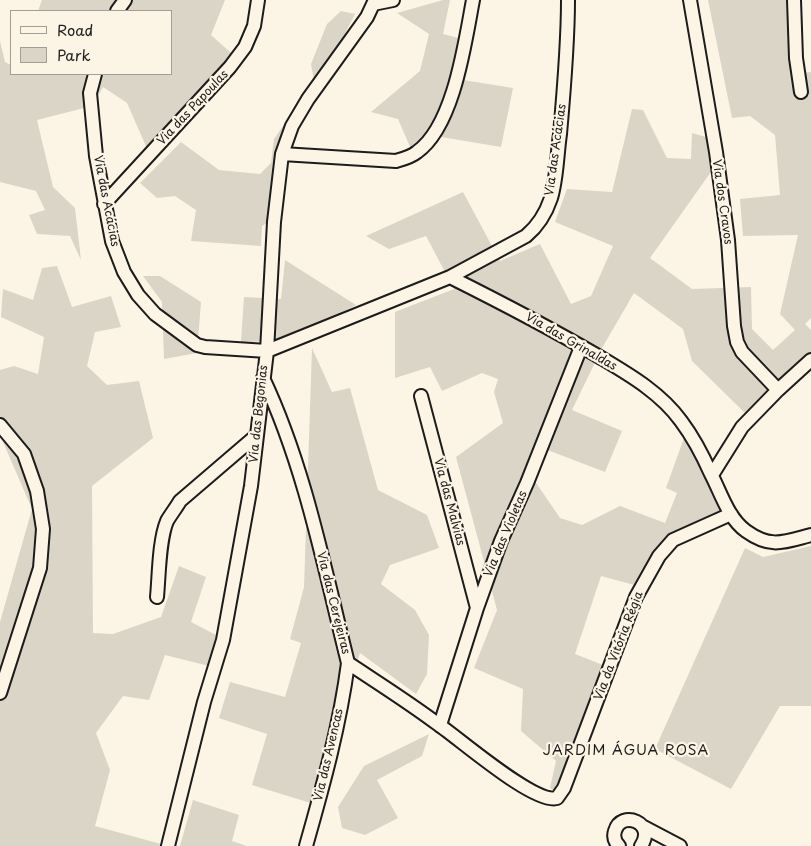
<!DOCTYPE html>
<meta charset="utf-8">
<style>
body{margin:0}
#map{position:relative;width:811px;height:846px;overflow:hidden;background:#fcf5e5;font-family:"Playpen Sans",sans-serif}
canvas{display:block}
.legend{position:absolute;left:10px;top:10px;width:162px;height:65px;box-sizing:border-box;background:#fcf5e5;border:1px solid #a29e95;margin:0;padding:6px 9px;list-style:none;font-size:15px;color:#1c1c1c}
.legend li{display:flex;align-items:center;gap:10px;height:25px}
.legend b{width:25px;border:1px solid #a29e95}
</style>
<div id="map">
<canvas width="811" height="846"></canvas>
<ul class="legend">
<li><b style="height:6px;background:#fcf5e5"></b>Road</li>
<li><b style="height:14px;background:#dbd5c8"></b>Park</li>
</ul>
</div>
<script>
const context = document.querySelector('canvas').getContext('2d');
context.lineJoin = 'round';
function fillPath(path, color) { context.fillStyle = color; context.fill(path, 'evenodd'); }
function strokePath(path, color, width, dash) { context.strokeStyle = color; context.lineWidth = width; context.lineCap = dash ? 'butt' : 'round'; context.setLineDash(dash || []); context.stroke(path); }
function label(font, color, halo, rows, align = 'center') {
  context.font = font + ' "Playpen Sans",sans-serif'; context.lineWidth = 4.5; context.setLineDash([]); context.textBaseline = 'middle'; context.strokeStyle = halo; context.fillStyle = color; for (const [text, x, y, turn = 0] of rows) {
    context.save(); context.translate(x, y); context.rotate((+turn || 0) * Math.PI / 180); context.textAlign = isNaN(turn) ? turn : align; if (halo) context.strokeText(text, 0, 0); context.fillText(text, 0, 0); context.restore();
  }
}
const green = new Path2D(`
 M42 0H225L211 35 239 60 149 153 127 103 103 87 92 106 37 120 53 187 75 208 81 260 70 236 37 234 29 215 45 210 36 191 0 182V41L5 62 11 65V74H171V11H38Z
 M443 0H450L443 34 466 40 457 79 513 88 501 147 435 136 414 156 398 119 371 112 420 71 429 34 397 13Z
 M708 0H786L795 74 811 72V318L805 324 811 330V356L749 417 692 361 683 329 634 293 602 348 572 410 622 431 605 472 537 446 528 471 560 518 582 525 620 506 665 523 677 493 666 488 685 435 725 511 671 537 638 586 601 576 575 654 608 667 561 795 550 788 556 761 521 731 523 689 474 668 497 610 456 457 503 423 494 392 498 379 482 373 442 391 430 367 395 378V312L454 289 426 236 389 249 366 236 463 192 500 261 540 244 571 304 591 296 613 246 555 222 567 189 612 192 632 109 643 110 667 158 691 159 692 133 706 137 718 162 650 258 692 289 751 287 752 329 773 350 795 330 780 314 798 235 743 236 740 199 780 195 775 135 750 116 732 118Z
 M341 11 355 14 328 67 300 108 273 219 262 226 261 246 191 241 196 210 175 196 157 198 140 183 181 142 219 170 260 174 271 163 274 139 314 81 311 64 327 24Z
 M285 260 356 305 285 341 241 342 244 297 281 299Z
 M57 266 72 307 111 296 121 327 95 332 87 366 107 385 139 381 153 438 92 486 93 633 113 634 161 617 179 566 206 577 191 622 216 635 209 666 165 655 149 700 123 696 96 733 110 770 95 826 161 844V846H0V622L32 509 0 435V370L14 366 38 374 44 337 1 317 3 289 33 300 42 268Z
 M143 276H160L201 302 197 353 164 359 162 302Z
 M312 348 332 392 350 388 378 490 427 515 439 548 390 565 381 584 415 610 429 635 427 674 416 694 360 653 314 804 252 785 267 734 219 718 230 682 285 697 301 643 290 639 304 587Z
 M811 546V706H780L731 789 655 749 745 548 763 557Z
 M429 734 422 756 377 780 398 818 365 835 342 828 338 807 364 766Z
 M193 800 239 815 232 841 247 846H180Z`);
const minor = new Path2D(`
 M690 0 716 152 728 240 734 326 737 342 742 352 778 390
 M794 0 796 58 801 92
 M373 4 393 0
 M117 11 125 0
 M95 74 90 93 96 156 112 241 124 272 138 295 155 314 197 345 205 347 267 351 450 277C500 302 550 328 598 356 628 374 660 392 681 421 693 437 703 456 711 474 721 493 728 518 746 531 771 549 784 542 811 535
 M282 154 396 161C403 159 411 157 417 152 454 126 465 42 473 0
 M104 204 230 67 245 47 254 26 258 0
 M450 277 526 236C538 226 546 213 551 198 557 178 557 155 560 134 564 89 568 45 568 0
 M263 378C305 467 324 567 348 663 378 683 410 703 439 725 460 739 535 805 557 798L564 788 636 597 659 556 673 540 731 514
 M421 396 477 608
 M0 425 24 454 37 491 43 529 40 568 0 693
 M712 475 742 427 778 390 811 360
 M157 597C159 576 159 540 167 521 171 514 176 508 180 501L257 435
 M440 725 477 608 501 541 527 483 581 347
 M642 826 680 846
 M168 846 204 702 223 640 251 486 267 351 274 222 282 154 292 126 308 99 367 17 375 0
 M306 846C323 786 340 725 348 663
 M619 846C615 842 613 837 615 831 621 809 657 823 641 846`);
const streetNames = [
 ["Via das Papoulas",193,108,-47],
 ["Via das Acácias",556,150,-82],
 ["Via das Acácias",106,201,79],
 ["Via dos Cravos",722,202,82],
 ["Via das Grinaldas",571,342,30],
 ["Via das Begonias",259,414,-84],
 ["Via das Malvias",449,502,75],
 ["Via das Violetas",506,534,-67],
 ["Via das Cerejeiras",333,603,76],
 ["Via da Vitória Régia",619,646,-69],
 ["Via das Avencas",329,755,-77]
];
const neighbourhoodNames = [
 ["JARDIM ÁGUA ROSA",626,751]
];
fillPath(green, '#dbd5c8');
strokePath(minor, '#1c1c1c', 16);
strokePath(minor, '#fcf5e5', 12);
label('12px', '#1c1c1c', '#fcf5e5', streetNames);
context.letterSpacing = '1px';
label('14px', '#1c1c1c', '#fcf5e5', neighbourhoodNames);
context.letterSpacing = '0px';
</script>
